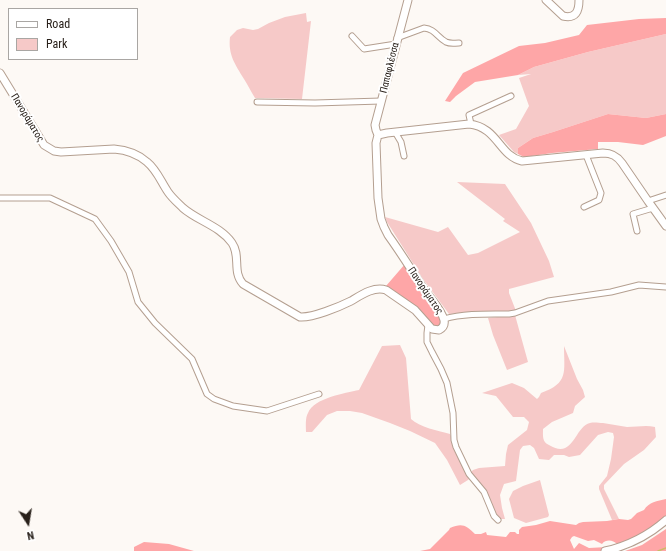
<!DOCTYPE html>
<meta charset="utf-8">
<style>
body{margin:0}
#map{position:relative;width:666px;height:551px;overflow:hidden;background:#fdf9f5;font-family:"Roboto Condensed",sans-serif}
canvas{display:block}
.legend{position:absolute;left:8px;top:8px;width:130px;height:52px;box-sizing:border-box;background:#fff;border:1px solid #a9a6a3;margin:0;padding:5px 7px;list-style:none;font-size:12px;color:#28201a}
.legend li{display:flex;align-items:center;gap:8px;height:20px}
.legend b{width:20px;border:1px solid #a9a6a3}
.north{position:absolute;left:8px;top:503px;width:40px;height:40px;-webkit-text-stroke:3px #fff;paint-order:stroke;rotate:168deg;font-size:11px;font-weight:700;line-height:16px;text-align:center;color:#28201a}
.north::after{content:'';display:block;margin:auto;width:14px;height:18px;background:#28201a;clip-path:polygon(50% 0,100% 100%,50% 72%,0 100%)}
</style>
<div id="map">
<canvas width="666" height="551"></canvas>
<ul class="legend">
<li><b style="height:5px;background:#fff"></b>Road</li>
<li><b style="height:11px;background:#f6c9c8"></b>Park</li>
</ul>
<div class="north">N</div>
</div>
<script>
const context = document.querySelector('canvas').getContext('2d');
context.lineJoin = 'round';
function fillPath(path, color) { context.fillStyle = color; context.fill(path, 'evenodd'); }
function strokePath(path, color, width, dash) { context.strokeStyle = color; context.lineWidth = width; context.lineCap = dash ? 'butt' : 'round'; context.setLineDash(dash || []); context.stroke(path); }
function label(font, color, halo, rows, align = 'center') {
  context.font = font + ' "Roboto Condensed",sans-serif'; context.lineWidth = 4; context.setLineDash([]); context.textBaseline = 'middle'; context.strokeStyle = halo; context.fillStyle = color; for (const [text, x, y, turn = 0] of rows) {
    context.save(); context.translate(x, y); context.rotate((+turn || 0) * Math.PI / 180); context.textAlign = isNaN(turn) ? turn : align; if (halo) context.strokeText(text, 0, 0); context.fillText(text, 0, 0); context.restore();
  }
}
const green = new Path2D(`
 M306 13 307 22 311 21 302 99 255 98C251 92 248 85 244 79 235 64 228 55 230 37L237 30 243 28 253 30 258 29 269 23 285 17Z
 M666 34V114L646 118 608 114 553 132 533 138 518 148V154L514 152 499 135 516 129 529 106 519 78 531 74 518 75 534 67 588 52Z
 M457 182 505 184 531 223 549 261 554 277 509 289V293L516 311 449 314 423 279 387 222 385 217 438 232 448 227 468 255 478 253 520 232 503 221 505 219Z
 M515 315 528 362 507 370 493 335 488 318Z
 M400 345 406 358 411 419C419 427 439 431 450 434L470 478 468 480 460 485 447 460 435 443 410 431 390 423 362 413 350 411H337L327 415 312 432H306C306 426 305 418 308 413 314 398 345 393 359 390L382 346Z
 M564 346 577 379 583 390 585 397 575 406 573 413 552 422 543 429C543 436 542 442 549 445 574 460 574 427 590 423 594 422 599 423 603 423 611 424 619 426 627 427 637 427 646 425 655 427L656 437 644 450 624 464 604 485V489L619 519 612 520 599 489V486L607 476 611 459 614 437 613 433 608 432 598 435 580 455 569 457 564 455H554L549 460 539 459 534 448 530 445 523 446 520 450 516 481 504 484 500 495 502 508 505 519H500C493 511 491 500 485 490 481 483 475 479 471 472L473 470 479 468 505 466 506 454 508 445 527 430 529 422 524 417H513L496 396 482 393 512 383 524 388 537 399 539 397 541 393C569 383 564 372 564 346Z
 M540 480 549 515 548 517 526 523 514 518 509 499 513 491 523 486Z`);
const forest = new Path2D(`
 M666 18V34L588 52 534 67 518 75 475 82 456 96 450 102 445 101 463 73 519 46 545 43 579 35 587 25 639 19Z
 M608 114 646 118 666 114V136L643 145 618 142H598V149L552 153 532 156 524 157 518 154V148L533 138 553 132Z
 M405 264 443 320 441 327 433 326 386 286Z
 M666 499V516L651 529 641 535 617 544C613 540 606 539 602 544L594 540 588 541 574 536 572 537 570 540 574 549 579 543 589 548 607 547 618 551H420L430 549 449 530 450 528C462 523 466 525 475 534H481L486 532 487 535 506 537 510 532H515L517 534H519V530L522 527 536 525 550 521 576 525 579 523 583 522 607 521 619 519 628 520 631 519 637 513 644 510C649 502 657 501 666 499Z
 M666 529V551H625L642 545Z
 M144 542 169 544 194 551H134V547Z`);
const stream = new Path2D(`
 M658 551 666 548`);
const street = new Path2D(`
 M352 36 364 49 396 44
 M397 38 424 28C435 29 437 37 446 42 450 44 454 43 459 43
 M257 102 315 103 381 101
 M471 124 469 115 511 96
 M395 132 401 142 404 156
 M0 198H50L95 219 111 241 129 272 138 302 155 323 192 359 207 394 214 399 233 406 267 411 319 394
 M648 201 666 195
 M584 207 599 200 601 193 586 155
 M637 231 633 214 653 208
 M444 319C464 313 488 314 509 314L515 313 548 301 611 292 639 285 666 287
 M428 325 427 333V342L432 352 441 369 447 383 453 413 454 440 456 447 469 474 484 492 494 516 498 520`);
const secondary = new Path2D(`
 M546 0 563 16C576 19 579 11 579 0
 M0 73 44 145 54 151 61 152 114 149C126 150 138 154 147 162 157 170 161 182 168 192 172 198 178 203 183 208 198 221 220 226 232 243 241 256 232 272 243 284L300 317C312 318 339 307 351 301 361 295 374 286 386 290L415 310 432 329 439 330C443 328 445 325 444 320 442 310 430 298 424 289 412 271 401 253 388 235L384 227 381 219 378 198 376 143 378 135 387 133 469 124C498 127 499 156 522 161L603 153C612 153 617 156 622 163L648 201 666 226
 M378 135 376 130 375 125 408 0
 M605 551C627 546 649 535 666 520`);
const streetNames = [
 ["Παπαφλέσσα",390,68,-76],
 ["Πανοράματος",27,118,59],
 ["Πανοράματος",425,291,56]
];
fillPath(green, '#f6c9c8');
fillPath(forest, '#fea6a7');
strokePath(stream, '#ceba68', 1.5);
strokePath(street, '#b49f90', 7);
strokePath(secondary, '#b49f90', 9);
strokePath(street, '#fff', 5);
strokePath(secondary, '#fff', 7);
label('10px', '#28201a', '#fff', streetNames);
</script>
